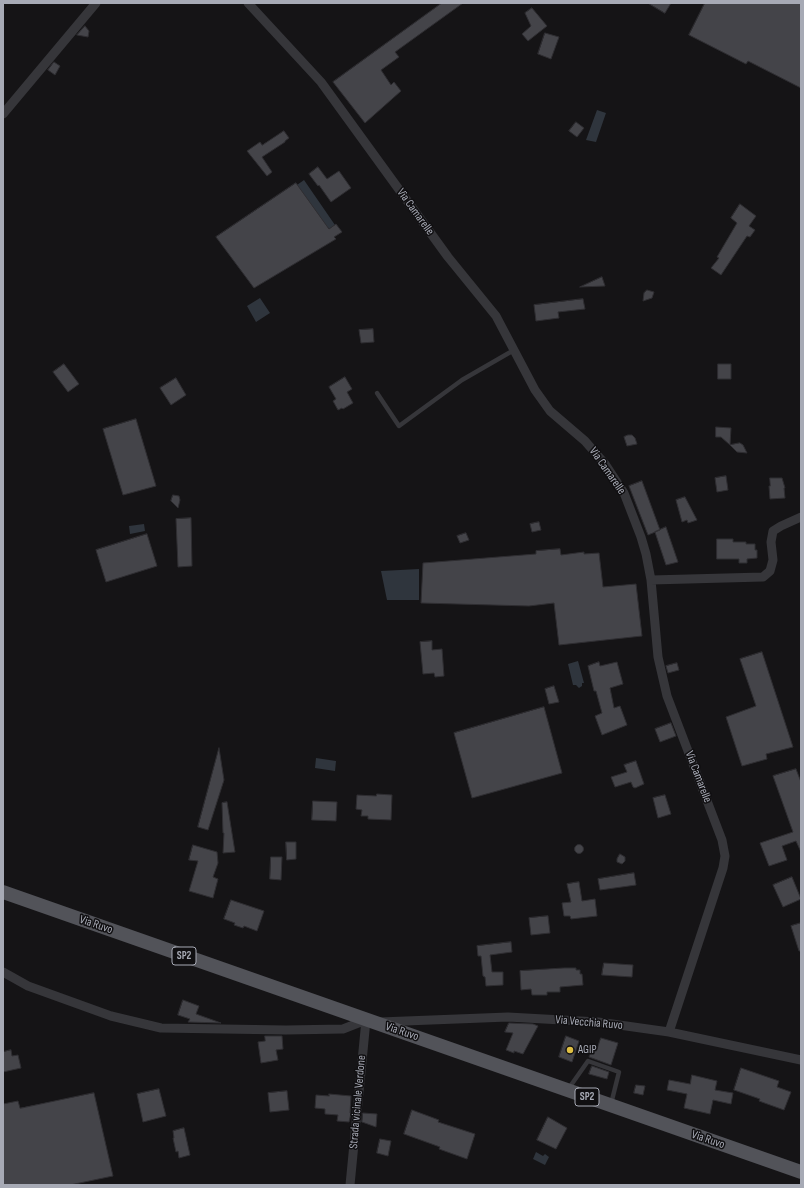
<!DOCTYPE html>
<style>
body{margin:0}
#map{position:relative;width:804px;height:1188px;overflow:hidden;background:#151416;font-family:"Sofia Sans Condensed",sans-serif}
canvas{display:block}
.frame{position:absolute;inset:0;border:4px solid #a7aab5;pointer-events:none}
</style>
<div id="map">
<canvas width="804" height="1188"></canvas>
<div class="frame"></div>
</div>
<script>
const context = document.querySelector('canvas').getContext('2d');
context.lineJoin = 'round';
function fillPath(path, color) { context.fillStyle = color; context.fill(path, 'evenodd'); }
function strokePath(path, color, width, dash) { context.strokeStyle = color; context.lineWidth = width; context.lineCap = dash ? 'butt' : 'round'; context.setLineDash(dash || []); context.stroke(path); }
function label(font, color, halo, rows, align = 'center') {
  context.font = font + ' "Sofia Sans Condensed",sans-serif'; context.lineWidth = 3; context.setLineDash([]); context.textBaseline = 'middle'; context.strokeStyle = halo; context.fillStyle = color; for (const [text, x, y, turn = 0] of rows) {
    context.save(); context.translate(x, y); context.rotate((+turn || 0) * Math.PI / 180); context.textAlign = isNaN(turn) ? turn : align; if (halo) context.strokeText(text, 0, 0); context.fillText(text, 0, 0); context.restore();
  }
}
const water = new Path2D(`
 M597 110 606 113 596 142 586 140Z
 M304 180 335 225 329 229 297 185Z
 M260 298 270 313 256 322 247 306Z
 M144 524 145 531 130 534 129 526Z
 M419 569V600H387L381 571Z
 M578 661 584 683H582V686L579 688 576 685H573L568 664Z
 M316 758 336 761 335 771 315 768Z
 M536 1152 543 1156 545 1154 549 1157 545 1165 533 1159Z`);
const building = new Path2D(`
 M442 3H463L395 52 399 57 381 70 391 85 394 82 401 91 365 123 333 82Z
 M648 3H671L665 13Z
 M705 3H801V88L748 61 746 64 689 35Z
 M532 8 547 26 528 41 522 34 531 26 525 13Z
 M85 26 89 31 88 37 77 35Z
 M545 33 559 37 551 59 538 54Z
 M54 62 60 66 55 75 48 70Z
 M576 122 584 128 577 137 569 131Z
 M284 131 289 138 285 141V142L262 157 272 172 267 176 247 151 260 142 262 145Z
 M318 167 327 179 339 171 351 188 331 202 319 185 318 186 309 174Z
 M296 183 329 229 336 224 342 232 334 237 336 239 254 288 216 237Z
 M740 204 756 216 749 226 755 230 750 237 747 236 721 275 711 268 719 258 717 257 737 223 731 218Z
 M602 277 605 286 580 287Z
 M647 290 654 292 652 298 643 301 644 293Z
 M583 299 585 309 558 312 559 318 536 321 534 305Z
 M373 329 374 342 361 343 359 330Z
 M64 364 79 384 68 392 53 372Z
 M718 364H731V379H718Z
 M345 377 352 389 347 392 353 403 343 409 342 408 338 410 333 401 336 399 329 387Z
 M176 378 186 395 171 405 160 388Z
 M136 419 156 486 123 495 103 429Z
 M716 427 731 428 730 445 721 437H716Z
 M628 435H632L635 438 637 444 627 446 624 437Z
 M740 443 743 445 747 453 737 452 730 445Z
 M726 476 728 490 717 492 715 478Z
 M770 478H782L785 488H784L785 498 770 499 769 486H770Z
 M642 481 660 530 648 535 629 486Z
 M173 495 179 496 180 500 178 508 171 501Z
 M685 497 697 520 688 523 687 520 682 522 676 500Z
 M191 518 192 566 178 567 176 519Z
 M539 522 541 530 532 532 530 524Z
 M666 527 678 562 666 565 655 532Z
 M466 533 469 540 460 543 457 536Z
 M147 534 157 566 106 582 96 550Z
 M717 539H733V542H746V544H755V550H757V558L747 559V563H739V559H717Z
 M560 549 561 555 584 552V554L599 553 603 587 636 584 642 636 559 645 554 603 529 606 421 603 423 563 536 554V551Z
 M432 641V650L442 649 444 676 435 677 434 673 423 674 420 642Z
 M762 652 793 747 766 754 767 759 742 766 726 717 756 706 740 659Z
 M599 662 600 666 617 662 623 684 610 688 614 708 620 706 627 725 602 735 595 716 602 713 596 691H594L588 666Z
 M677 663 679 670 668 673 666 666Z
 M554 686 559 702 549 704 545 689Z
 M544 707 562 773 472 798 454 733Z
 M671 723 676 736 660 742 655 729Z
 M219 748 224 780 208 830 198 827Z
 M636 761 644 784 635 788 633 787 631 782 615 787 611 777 627 772 624 765Z
 M796 769 801 782V852L796 841 782 846 787 860 769 866 760 843 793 832 773 776Z
 M377 794 392 795 391 820 368 819V816H361L362 810 356 809 357 795 376 796Z
 M665 795 671 814 658 818 653 798Z
 M313 801 337 802 336 821 312 820Z
 M227 802 235 852 223 853 224 833H223L222 803Z
 M286 842H296V859L287 860Z
 M574.5 849a4.5 4.5 0 1 1 9 0a4.5 4.5 0 1 1-9 0Z
 M193 845 217 852 218 863 213 877 218 879 213 898 189 891 198 861 189 860Z
 M620 854 625 857V861L622 864 617 862V859Z
 M271 857H282L281 880 270 879Z
 M634 873 636 885 600 890 598 879Z
 M792 877 801 899 783 907 773 885Z
 M579 882 582 901 595 899 597 916 571 919 570 916H564L562 903 571 902 567 884Z
 M231 900 264 911 257 931 244 926 243 928 234 925 235 923 224 919Z
 M548 916 550 933 531 935 529 918Z
 M801 923V951H799L791 926Z
 M511 942 512 952 490 955 492 972H503V985L486 986 485 977 483 976 481 956H478L477 946Z
 M604 963 633 965 632 977 602 975Z
 M564 968H576V970H580V974H582L583 985 560 987V992H547V995H532L531 989 521 990 520 971Z
 M183 1000 199 1006 196 1014 221 1023 188 1022 190 1019 178 1015Z
 M509 1023 533 1024 538 1026 523 1054 514 1051V1053L506 1050 513 1033 505 1032Z
 M265 1036H282L283 1049 276 1050 278 1060 261 1063 258 1042 265 1041Z
 M566 1036 579 1041 572 1062 559 1057Z
 M601 1038 618 1043 611 1065 589 1057 591 1050 596 1051Z
 M11 1050 12 1056 18 1055 21 1068 3 1072V1052Z
 M592 1066 609 1072 607 1079 589 1074Z
 M741 1068 779 1081 777 1087 791 1092 784 1110 759 1101 760 1099 734 1090Z
 M692 1075 717 1081 715 1090 733 1093 731 1104 713 1100 710 1114 684 1108 687 1094 667 1090 669 1080 690 1084Z
 M636 1085 645 1086 643 1095 634 1093Z
 M159 1089 166 1116 143 1122 137 1094Z
 M287 1091 289 1110 270 1112 268 1093Z
 M94 1093 113 1176 70 1185H3V1104L18 1101 20 1108Z
 M329 1094 351 1096 350 1113H351L349 1122 337 1121 338 1115 325 1114V1109L315 1108 316 1095 329 1096Z
 M412 1110 439 1120 438 1122 475 1134 467 1159 439 1149 440 1147 404 1134Z
 M363 1113 377 1114 376 1127 362 1122Z
 M548 1117 567 1128 556 1149 537 1140Z
 M184 1128 190 1155 179 1158 178 1151 176 1152 173 1138H174L173 1131Z
 M380 1139 391 1141 388 1156 377 1153Z`);
const lane = new Path2D(`
 M377 393 399 426 462 380 514 350
 M569 1088 588 1061 619 1072 611 1104`);
const street = new Path2D(`
 M248 3 321 82 448 257 496 316 535 390 550 411 585 441 605 464 624 493 641 537 646 554 651 580 658 657 667 696 722 840 725 856 723 868 669 1032
 M3 114 96 3
 M651 580 763 577 770 571 773 560 771 542 773 531 781 526 801 517
 M3 972 28 986 111 1016 161 1028 286 1030 343 1029 366 1020 350 1185
 M380 1022 508 1017 598 1022 669 1032 801 1060`);
const primary = new Path2D(`
 M3 892 801 1172`);
const markers = [
 [570,1050,4,"#dfbf43"]
];
const shields = [
 [184,956,24],
 [587,1097,24]
];
const shieldNames = [
 ["SP2",184,956],
 ["SP2",587,1097]
];
const streetNames = [
 ["Via Camarelle",415,212,54],
 ["Via Camarelle",607,471,55],
 ["Via Camarelle",698,777,69],
 ["Via Ruvo",96,925,19],
 ["Via Vecchia Ruvo",589,1023,5],
 ["Via Ruvo",402,1032,19],
 ["Strada vicinale Verdone",358,1102,-85],
 ["Via Ruvo",708,1140,19]
];
const poiNames = [
 ["AGIP",578,1050]
];
fillPath(water, '#2f353d');
fillPath(building, '#444449');
strokePath(building, '#2f2e32', 1);
strokePath(lane, '#36363a', 4.5);
strokePath(street, '#36363a', 9);
strokePath(primary, '#525359', 14);
for (const [x, y, r, color] of markers) { const dot = new Path2D(); dot.arc(x, y, r, 0, 2 * Math.PI); context.fillStyle = color; context.fill(dot); strokePath(dot, '#100f11', 1.5); }
for (const [x, y, w] of shields) { const box = new Path2D(); box.roundRect(x - w / 2, y - 9, w, 18, 3); context.fillStyle = '#100f11'; context.fill(box); strokePath(box, '#a7aab5', 1); }
label('bold 11px', '#a7aab5', null, shieldNames);
label('12px', '#a7aab5', '#100f11', streetNames);
label('12px', '#a7aab5', '#100f11', poiNames, 'left');
</script>
